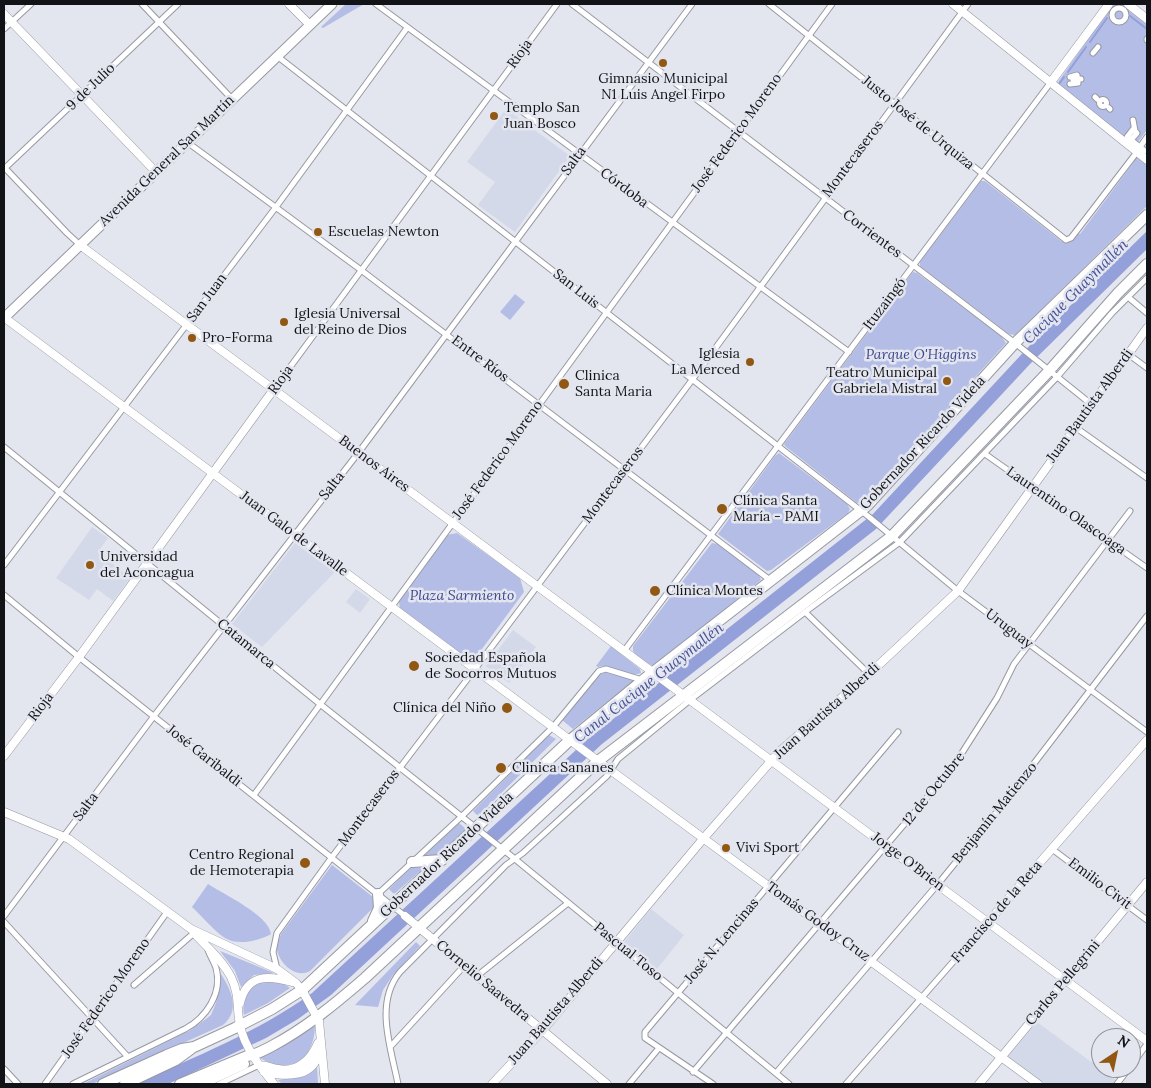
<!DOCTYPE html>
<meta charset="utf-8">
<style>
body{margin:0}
#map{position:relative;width:1151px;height:1088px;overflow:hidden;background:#e3e5ef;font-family:Lora,serif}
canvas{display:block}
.frame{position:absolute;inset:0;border:5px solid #121316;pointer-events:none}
.north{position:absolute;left:1091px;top:1028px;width:50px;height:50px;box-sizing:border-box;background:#e3e5ef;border:1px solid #8f9198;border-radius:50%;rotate:34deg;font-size:14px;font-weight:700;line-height:20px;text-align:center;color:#121316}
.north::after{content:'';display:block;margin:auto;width:18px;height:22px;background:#915813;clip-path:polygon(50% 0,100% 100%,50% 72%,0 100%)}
</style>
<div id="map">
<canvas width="1151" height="1088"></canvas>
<div class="frame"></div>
<div class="north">N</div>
</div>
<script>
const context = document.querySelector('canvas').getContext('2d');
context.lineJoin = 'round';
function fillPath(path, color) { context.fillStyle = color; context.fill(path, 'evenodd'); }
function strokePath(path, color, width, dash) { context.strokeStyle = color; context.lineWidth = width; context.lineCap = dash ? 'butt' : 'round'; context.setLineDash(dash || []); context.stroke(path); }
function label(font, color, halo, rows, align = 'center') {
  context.font = font + ' Lora,serif'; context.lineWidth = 5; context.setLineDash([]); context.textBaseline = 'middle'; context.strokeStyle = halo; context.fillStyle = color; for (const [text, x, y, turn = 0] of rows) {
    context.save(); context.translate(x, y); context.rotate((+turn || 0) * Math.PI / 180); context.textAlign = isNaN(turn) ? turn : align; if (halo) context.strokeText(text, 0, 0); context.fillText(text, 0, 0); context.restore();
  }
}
const built = new Path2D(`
 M506 109 570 156 515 232 478 205 495 182 467 162Z
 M92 527 108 538 98 552 130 578 113 601 97 589 89 600 56 578Z
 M295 543 335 572 262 647 232 624Z
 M356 589 370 599 360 613 346 602Z
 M513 630 536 647 509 683 486 666Z
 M651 909 684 935 657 969 624 942Z
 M1037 1022 1117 1081 1115 1084H1042L1006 1059Z`);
const green = new Path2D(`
 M346 4H364L323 28 321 27Z
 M1114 4 1126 5 1147 22V130L1135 146 1061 87 1058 82 1110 8Z
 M1136 157 1147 165V206L1015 335 1009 334 920 266V262L981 181H985L1061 241 1068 243 1071 241 1078 233 1080 234 1134 162 1133 160Z
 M913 272 917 273 1001 336 1006 343 863 501 857 503 785 446 784 444Z
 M515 294 525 302 510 320 500 312Z
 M779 453 847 504 850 509 848 513 771 570 767 571 718 534 775 456Z
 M457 533 520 578 524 592 476 657 467 658 400 610 399 601 447 535Z
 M712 543 717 544 759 575 761 580 655 666C647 665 637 657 633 651V646Z
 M611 646 640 669 641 673C628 679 612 663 598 667L596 666Z
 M604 672 634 680 573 729 562 720 599 676Z
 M549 735 556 739 478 816 473 811Z
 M459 823 466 829 436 857H423Z
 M332 865 373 897 375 906 310 971C296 979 280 964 277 950 276 944 279 940 281 934Z
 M425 867 394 894 389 889 411 868Z
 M208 884C223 894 269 915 271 934 258 941 238 946 225 938 214 931 202 916 192 907Z
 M416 942 420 946 393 975 383 990 378 1007 355 1005Z
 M220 951 274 973 254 975 241 987 235 971Z
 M221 974C231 990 241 1010 223 1025L92 1084H83L189 1031 206 1019 211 1015 216 1003Z
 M271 980 284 984 290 988 268 1003 244 1015C241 996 252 982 271 980Z
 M315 1026C314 1060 290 1076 260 1058L291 1041Z
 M317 1065 318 1084H282L278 1080 300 1077Z`);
const water = new Path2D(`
 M1147 231V249L1031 363 876 529 602 744 331 995 298 1019 266 1038 168 1084H134C195 1057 258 1032 312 993L589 738 873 514 1033 342Z`);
const stream = new Path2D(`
 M1130 16 1147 29
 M1090 42 1107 18
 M1068 72 1086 47
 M1059 84 1064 77`);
const street = new Path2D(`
 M142 4 232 99
 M376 4 849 352
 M572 4 1015 343 1091 404
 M769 4 1066 240 1071 238 1137 152
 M1112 15a7 7 0 1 1 14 0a7 7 0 1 1-14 0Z
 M4 29 31 4
 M1147 39V40
 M1093 53 1098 47
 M277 56 869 517 958 591 1147 732
 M1070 77 1077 75 1078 83 1070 84
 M1073 80 1081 79
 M1095 97 1097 99
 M1099.5 103a3.5 3.5 0 1 1 7 0a3.5 3.5 0 1 1-7 0Z
 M1109 108 1110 109
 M1134 128 1127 137 1140 147
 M1131 140 1137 133 1135 131 1133 120
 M187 142 361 270 770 580
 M1145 151 1140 147 1147 137
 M4 167 67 233 80 245
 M4 169 178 4
 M1128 297 1147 313
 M1128 354 1147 368
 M274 389 557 4
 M1075 427 1147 478
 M4 447 320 704 515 859 789 1084
 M985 454 1147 568
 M4 565 276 207 407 28
 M4 595 79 657 405 916
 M805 612 869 674
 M624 651 1051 82
 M254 795 832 4
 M1052 849 1147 920
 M378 894 461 817 553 727 599 671 606 669 642 680
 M4 916 154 716 359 452 692 4
 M4 922 128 1057
 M277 969 273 952 277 933 332 857 475 669 692 380 968 4
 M477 976 568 903
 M134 985 194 933
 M391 1046 464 966
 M1131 1066 1147 1044
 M4 1069 18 1084
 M693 1072 953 767 997 698 1014 664 1130 511
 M776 1073 938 884 996 813 1147 616
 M45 1084 167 912
 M73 1084 185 1029C206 1018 223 993 216 968 214 962 210 956 208 950
 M219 1084 259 1065
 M398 1084C391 1048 374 1003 400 972L506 865 523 853 607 776 618 759 690 700 805 612 900 542 1057 377 1112 313 1147 278
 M629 1084 659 1048
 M713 1084 645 1038V1032L898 732
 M846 1084 988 922
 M1117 1084 1129 1068`);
const secondary = new Path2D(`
 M289 4 310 25
 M953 4 1147 160
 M1128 4 1147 19
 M4 14 156 172
 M1051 82 1109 4
 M80 245 1147 1041
 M5 318 598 761 1038 1084
 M4 756 79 657 274 389
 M4 812 69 839 191 929 277 969 296 983 302 990 319 1021 325 1084
 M405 916 607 1084
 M988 922 1147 740
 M194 933C207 947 222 960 231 977 240 996 236 1006 240 1025 244 1047 261 1068 274 1084
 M240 1003C247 974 268 975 292 982
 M259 1065C266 1065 271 1068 278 1069 298 1073 311 1059 318 1043
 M264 1072C287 1077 315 1079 320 1048
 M492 1084 542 1031 703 839 779 752 869 674 958 591 1147 328
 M979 1084 1147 882`);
const primary = new Path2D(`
 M4 318 332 4`);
const highway = new Path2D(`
 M412 862 442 860
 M373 921 379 908 378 894
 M103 1084 167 1055 182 1049 194 1047 235 1028 272 1009 302 990 570 740 643 680 868 505 1015 343 1147 215
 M125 1084 176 1060 191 1049
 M180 1084 247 1056C256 1055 264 1050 272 1046 306 1028 336 1003 365 978L598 761 892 536 1049 371 1118 293 1147 264
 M201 1084 244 1064`);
const markers = [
 [663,63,5,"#915813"],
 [494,116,5,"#915813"],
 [318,232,5,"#915813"],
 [284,322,5,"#915813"],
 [192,338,5,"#915813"],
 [750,362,5,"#915813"],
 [947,381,5,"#915813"],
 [564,384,6,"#915813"],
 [722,509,6,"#915813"],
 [90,565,5,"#915813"],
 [655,591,6,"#915813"],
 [414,666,6,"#915813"],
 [507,708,6,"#915813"],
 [501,768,6,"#915813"],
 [726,848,5,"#915813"],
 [305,863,6,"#915813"]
];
const streetNames = [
 ["Rioja",520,54,-54],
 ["9 de Julio",91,87,-44],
 ["Justo José de Urquiza",918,123,39],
 ["José Federico Moreno",737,133,-54],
 ["Montecaseros",853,159,-53],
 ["Avenida General San Martín",167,161,-44],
 ["Salta",574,161,-54],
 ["Córdoba",624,188,37],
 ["Corrientes",872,234,37],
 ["San Luis",576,289,38],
 ["San Juan",207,298,-53],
 ["Ituzaingó",885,304,-53],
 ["Entre Ríos",480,359,37],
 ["Rioja",281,380,-54],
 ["Juan Bautista Alberdi",1090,406,-54],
 ["Gobernador Ricardo Videla",923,443,-47],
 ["José Federico Moreno",498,460,-54],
 ["Buenos Aires",374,464,37],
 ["Montecaseros",613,485,-53],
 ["Salta",332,486,-52],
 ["Laurentino Olascoaga",1066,511,35],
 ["Juan Galo de Lavalle",294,534,37],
 ["Uruguay",1009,629,37],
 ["Catamarca",246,644,39],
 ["Rioja",41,707,-53],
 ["Juan Bautista Alberdi",827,711,-42],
 ["José Garibaldi",204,756,38],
 ["12 de Octubre",934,789,-51],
 ["Salta",86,807,-53],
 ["Montecaseros",369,808,-53],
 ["Benjamín Matienzo",995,813,-51],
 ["Gobernador Ricardo Videla",447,855,-43],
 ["Jorge O'Brien",908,862,37],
 ["Emilio Civit",1100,884,37],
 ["Francisco de la Reta",997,912,-49],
 ["Tomás Godoy Cruz",818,922,36],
 ["José N. Lencinas",722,941,-50],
 ["Pascual Toso",628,952,39],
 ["Cornelio Saavedra",483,981,40],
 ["Carlos Pellegrini",1063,983,-50],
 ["José Federico Moreno",106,998,-55],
 ["Juan Bautista Alberdi",556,1011,-49]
];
const poiNames = [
 ["Gimnasio Municipal",663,79,"center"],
 ["N1 Luis Angel Firpo",663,95,"center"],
 ["Templo San",504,108],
 ["Juan Bosco",504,124],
 ["Escuelas Newton",328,232],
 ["Iglesia Universal",294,314],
 ["del Reino de Dios",294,330],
 ["Pro-Forma",202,338],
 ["Iglesia",740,354,"right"],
 ["La Merced",740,370,"right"],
 ["Teatro Municipal",937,373,"right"],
 ["Gabriela Mistral",937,389,"right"],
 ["Clinica",575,376],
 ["Santa Maria",575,392],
 ["Clínica Santa",733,501],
 ["María - PAMI",733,517],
 ["Universidad",100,557],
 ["del Aconcagua",100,573],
 ["Clínica Montes",666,591],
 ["Sociedad Española",425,658],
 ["de Socorros Mutuos",425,674],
 ["Clínica del Niño",496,708,"right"],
 ["Clinica Sananes",512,768],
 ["Vivi Sport",736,848],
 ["Centro Regional",294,855,"right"],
 ["de Hemoterapia",294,871,"right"]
];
const parkNames = [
 ["Parque O'Higgins",921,355],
 ["Plaza Sarmiento",462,596]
];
const waterNames = [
 ["Cacique Guaymallén",1076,292,-45],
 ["Canal Cacique Guaymallén",649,683,-38]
];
fillPath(built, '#d4d9e9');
fillPath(green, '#b3bde6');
fillPath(water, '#93a0d9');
strokePath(stream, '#93a0d9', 2);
strokePath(street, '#9799a2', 7);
strokePath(secondary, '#9799a2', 9);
strokePath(primary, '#9799a2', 11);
strokePath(highway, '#9799a2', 12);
strokePath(street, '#fff', 5);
strokePath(secondary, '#fff', 8);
strokePath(primary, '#fff', 9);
strokePath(highway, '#fff', 10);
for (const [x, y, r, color] of markers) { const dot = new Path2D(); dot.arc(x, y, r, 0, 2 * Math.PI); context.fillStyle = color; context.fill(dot); strokePath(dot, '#e3e5ef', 2); }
label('14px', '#121316', '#e3e5ef', streetNames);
label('14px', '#121316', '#e3e5ef', poiNames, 'left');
label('italic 14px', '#3d478d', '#e3e5ef', parkNames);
label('italic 15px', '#455097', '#e3e5ef', waterNames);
</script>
